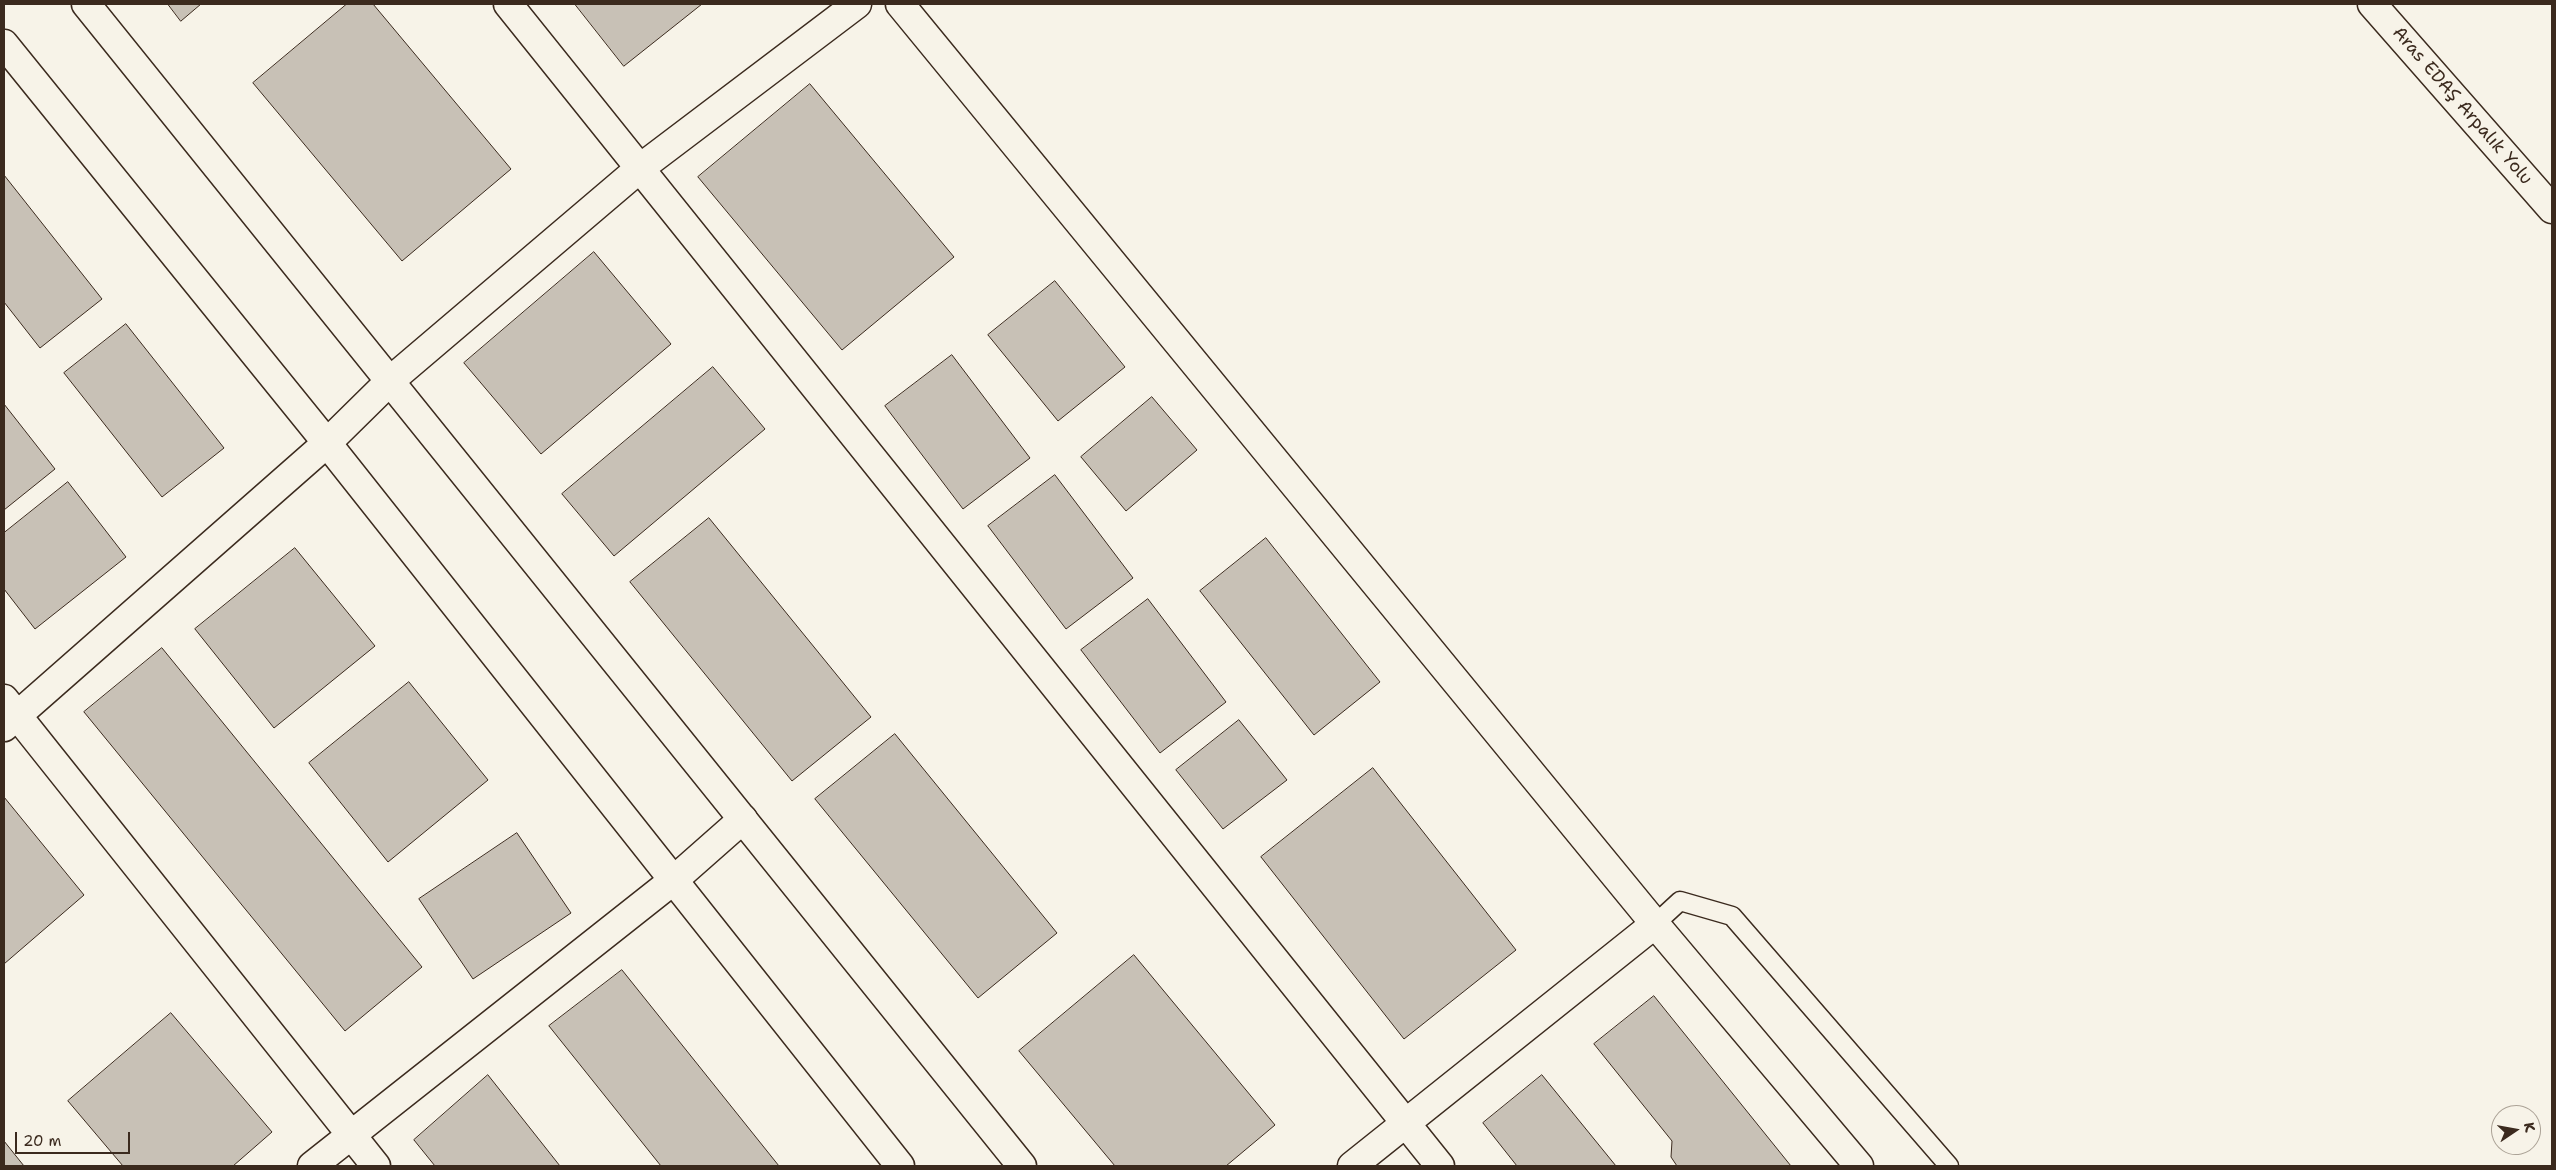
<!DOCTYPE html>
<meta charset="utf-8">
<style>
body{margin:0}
#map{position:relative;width:2556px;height:1170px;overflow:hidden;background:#f7f3e8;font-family:"Shantell Sans",sans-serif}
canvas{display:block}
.frame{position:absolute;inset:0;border:5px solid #3b2a1e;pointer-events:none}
.north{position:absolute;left:2491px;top:1105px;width:50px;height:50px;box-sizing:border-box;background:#f7f3e8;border:1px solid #aca397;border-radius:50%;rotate:78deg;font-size:14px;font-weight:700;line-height:20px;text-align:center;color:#3b2a1e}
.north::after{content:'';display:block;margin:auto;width:18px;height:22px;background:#3b2a1e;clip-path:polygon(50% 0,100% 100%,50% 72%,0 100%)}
.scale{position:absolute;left:15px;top:1132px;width:115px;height:22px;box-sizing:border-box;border:2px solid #3b2a1e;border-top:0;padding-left:6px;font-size:15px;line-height:18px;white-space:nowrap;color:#3b2a1e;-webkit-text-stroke:4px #f7f3e8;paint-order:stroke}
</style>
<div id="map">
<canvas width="2556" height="1170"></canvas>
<div class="frame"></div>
<div class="north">K</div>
<div class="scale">20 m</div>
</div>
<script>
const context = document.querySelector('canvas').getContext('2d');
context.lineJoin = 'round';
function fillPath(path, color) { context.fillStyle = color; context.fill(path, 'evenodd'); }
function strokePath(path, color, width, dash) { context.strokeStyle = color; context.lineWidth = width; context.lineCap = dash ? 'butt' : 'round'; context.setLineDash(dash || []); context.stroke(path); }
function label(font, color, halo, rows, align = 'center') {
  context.font = font + ' "Shantell Sans",sans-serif'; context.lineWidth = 4.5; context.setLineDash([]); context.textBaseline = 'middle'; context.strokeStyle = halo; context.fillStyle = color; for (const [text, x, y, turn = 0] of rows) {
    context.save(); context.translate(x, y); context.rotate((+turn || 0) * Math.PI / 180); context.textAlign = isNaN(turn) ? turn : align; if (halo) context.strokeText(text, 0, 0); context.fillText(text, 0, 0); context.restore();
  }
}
const building = new Path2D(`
 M168 4H201L181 21Z
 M347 4H373L511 169 402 261 253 83Z
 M575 4H702L624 66Z
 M810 84 954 257 842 350 698 177Z
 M4 175 102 299 40 348 4 302Z
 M594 252 671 344 541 454 464 363Z
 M1055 281 1125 367 1058 421 988 335Z
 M126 324 224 448 162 497 64 373Z
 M952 355 1030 458 963 509 885 406Z
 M713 367 765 429 614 556 562 494Z
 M1152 397 1197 450 1126 511 1081 457Z
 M4 404 55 469 4 510Z
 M1055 475 1133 578 1066 629 988 526Z
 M68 482 126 557 35 629 4 589V533Z
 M709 518 871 717 792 781 630 582Z
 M1266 538 1380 682 1314 735 1200 591Z
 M295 548 375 646 274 728 195 629Z
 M1148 599 1226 702 1160 753 1081 650Z
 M162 648 422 967 345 1031 84 712Z
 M409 682 488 780 388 862 309 763Z
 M1239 720 1287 780 1223 829 1176 770Z
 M895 734 1057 933 978 998 815 799Z
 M1373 768 1516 950 1404 1039 1261 857Z
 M4 797 84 895 4 964Z
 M517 833 571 913 473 979 419 899Z
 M1134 955 1275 1125 1226 1166H1115L1019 1051Z
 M622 970 779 1166H661L549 1026Z
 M1654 996 1791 1166H1677L1671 1157 1672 1141 1594 1044Z
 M171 1013 272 1132 233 1166H123L68 1101Z
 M488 1075 560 1166H435L414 1140Z
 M1542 1075 1616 1166H1517L1483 1123Z
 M4 1141 24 1166H4Z`);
const lane = new Path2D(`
 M1655 924 1680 901 1732 916 1949 1166`);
const street = new Path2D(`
 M508 4 1440 1166
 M900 4 1655 924 1859 1166
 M2372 4 2552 209
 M4 699 376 1166
 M4 727 327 443 391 380 639 169 857 4
 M312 1166 675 879 743 819
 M1352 1166 1655 924`);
const secondary = new Path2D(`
 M86 4 1022 1166
 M4 44 327 443 900 1166`);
const streetNames = [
 ["Aras EDAŞ Arpalık Yolu",2462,106,49]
];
fillPath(building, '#c8c1b6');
strokePath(building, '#3b2a1e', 1);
strokePath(lane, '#3b2a1e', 21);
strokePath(street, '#3b2a1e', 31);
strokePath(secondary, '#3b2a1e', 31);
strokePath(lane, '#f7f3e8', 18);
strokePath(street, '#f7f3e8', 28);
strokePath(secondary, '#f7f3e8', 28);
label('18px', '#3b2a1e', '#f7f3e8', streetNames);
</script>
